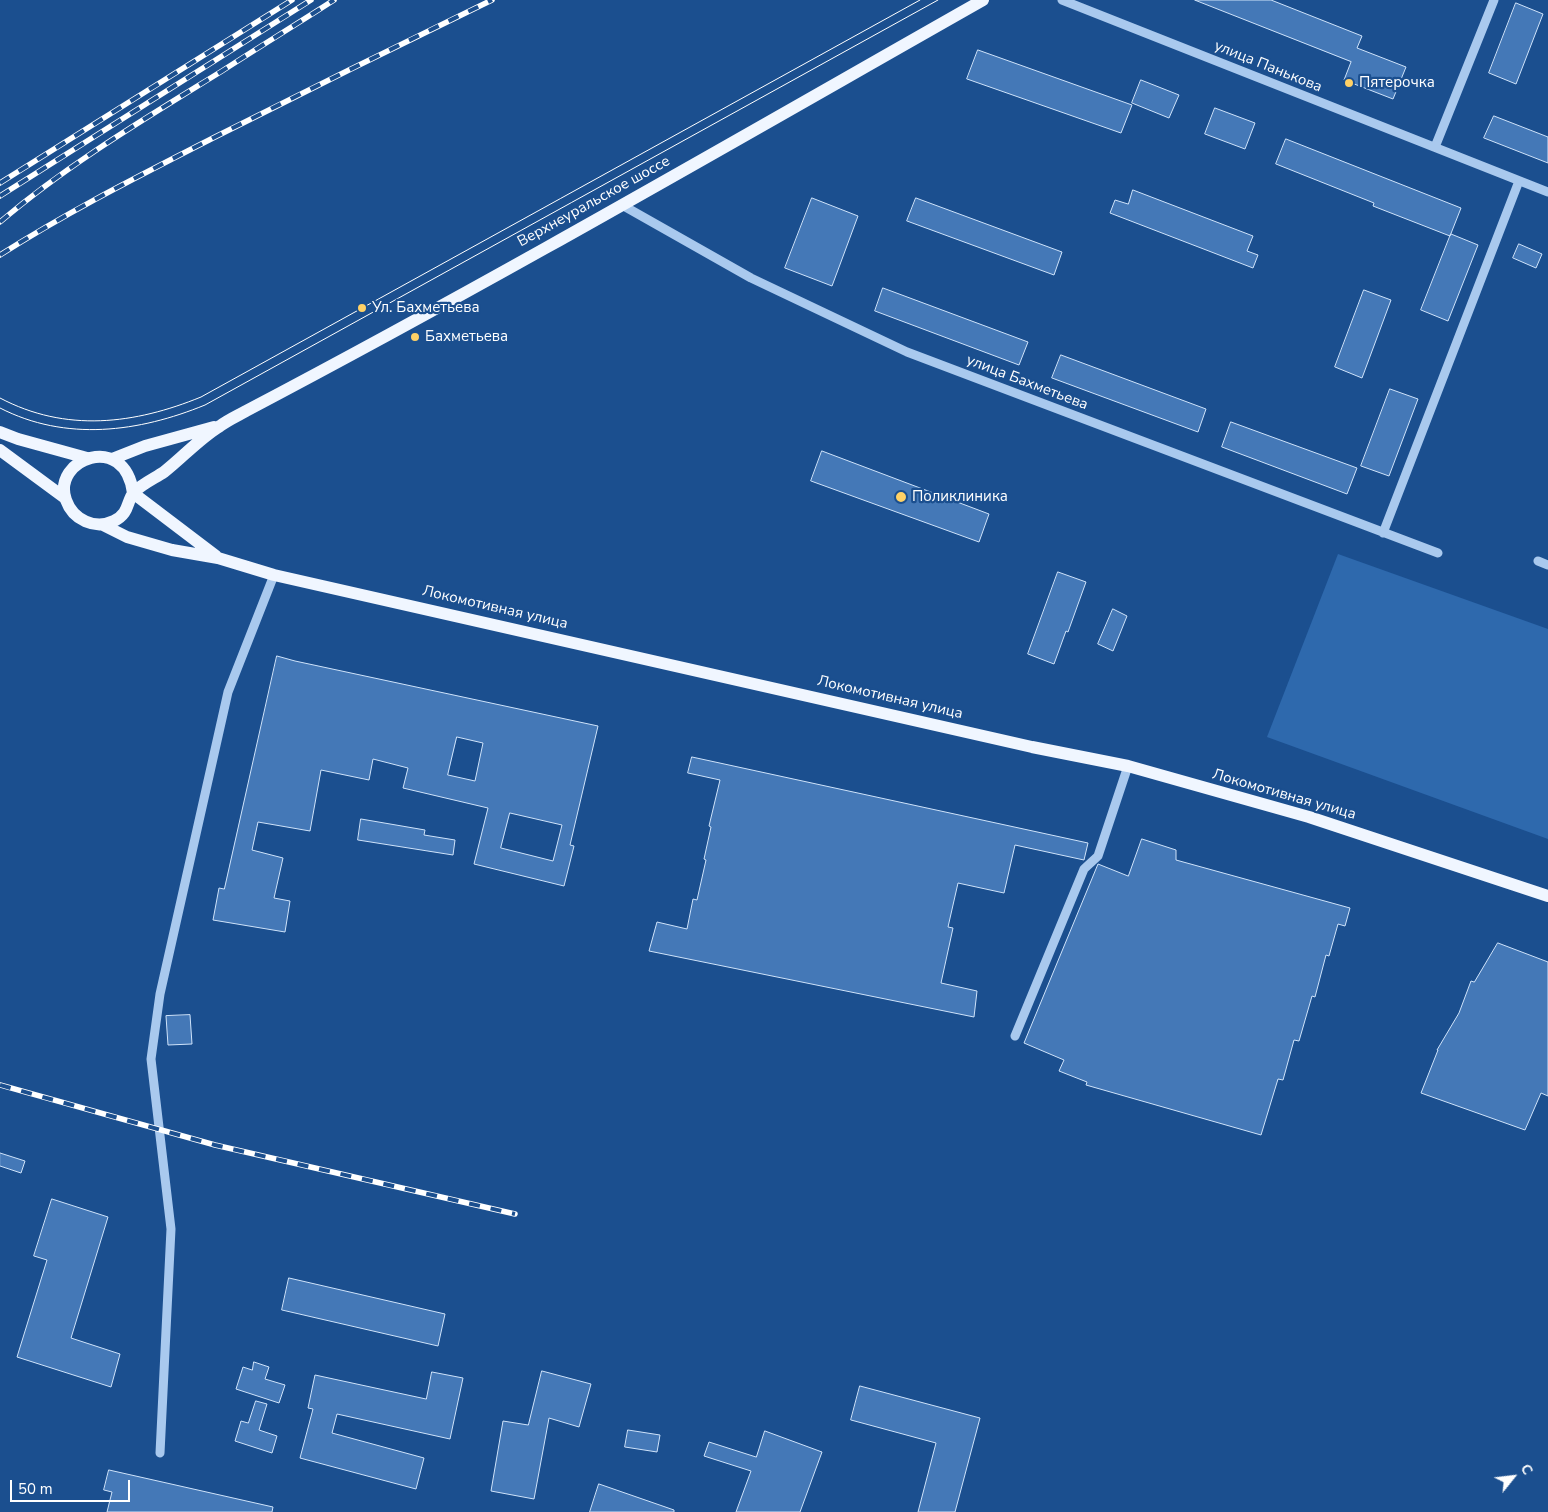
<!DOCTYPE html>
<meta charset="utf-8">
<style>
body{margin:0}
#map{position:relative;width:1548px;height:1512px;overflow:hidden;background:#1b4f8f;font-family:"Nunito Sans",sans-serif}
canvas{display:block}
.north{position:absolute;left:1488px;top:1452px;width:50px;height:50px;-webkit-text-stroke:4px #1b4f8f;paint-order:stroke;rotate:61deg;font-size:14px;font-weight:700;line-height:20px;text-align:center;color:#fff}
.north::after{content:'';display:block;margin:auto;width:18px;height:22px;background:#fff;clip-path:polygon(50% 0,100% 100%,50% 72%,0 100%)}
.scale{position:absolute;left:10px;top:1480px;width:120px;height:22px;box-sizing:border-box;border:2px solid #fff;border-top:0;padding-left:6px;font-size:15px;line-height:18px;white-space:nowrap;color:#fff;-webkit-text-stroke:4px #1b4f8f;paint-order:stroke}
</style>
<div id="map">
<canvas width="1548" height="1512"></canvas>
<div class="north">С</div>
<div class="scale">50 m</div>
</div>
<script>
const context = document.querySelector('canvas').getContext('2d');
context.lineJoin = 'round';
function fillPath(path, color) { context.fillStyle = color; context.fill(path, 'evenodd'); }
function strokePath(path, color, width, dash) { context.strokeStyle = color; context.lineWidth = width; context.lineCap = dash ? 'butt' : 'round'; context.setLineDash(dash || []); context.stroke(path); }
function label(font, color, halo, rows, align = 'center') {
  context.font = font + ' "Nunito Sans",sans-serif'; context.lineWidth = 4.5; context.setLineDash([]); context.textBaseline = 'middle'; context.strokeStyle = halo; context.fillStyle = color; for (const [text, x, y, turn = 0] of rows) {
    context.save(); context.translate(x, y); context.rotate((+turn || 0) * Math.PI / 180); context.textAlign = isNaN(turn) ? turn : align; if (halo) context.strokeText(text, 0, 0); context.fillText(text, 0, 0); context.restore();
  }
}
const green = new Path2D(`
 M1338 554 1548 629V839L1267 737Z`);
const building = new Path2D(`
 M1195 0H1271L1362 36 1357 48 1406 67 1393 99 1344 80 1351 62Z
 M1516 3 1543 14 1516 84 1489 73Z
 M978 50 1132 105 1121 133 967 79Z
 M1141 80 1179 95 1169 118 1132 103Z
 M1215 108 1255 123 1245 149 1205 134Z
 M1494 116 1548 137V163L1484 138Z
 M1286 139 1461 208 1450 236 1373 206 1374 203 1276 164Z
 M1133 190 1253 236 1247 251 1258 255 1253 268 1110 213 1115 200 1128 204Z
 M812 198 858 216 832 286 785 268Z
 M916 198 1062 252 1054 275 907 221Z
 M1451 234 1478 245 1448 321 1421 310Z
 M1519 244 1542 254 1536 268 1513 258Z
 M883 288 1028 342 1019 365 875 311Z
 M1364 290 1391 300 1362 378 1335 367Z
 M1061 355 1206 409 1198 432 1052 378Z
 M1390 389 1418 399 1389 476 1361 466Z
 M1231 422 1357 468 1347 494 1222 447Z
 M822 451 989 514 979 542 811 481Z
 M1058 572 1086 582 1068 632 1066 631 1054 664 1028 654Z
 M1113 609 1127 616 1113 651 1098 644Z
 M277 656 295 661 598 726 570 845 574 846 564 886 474 864 488 808 403 788 408 768 373 759 369 780 321 770 310 831 258 822 252 850 283 858 274 898 290 901 285 932 213 920 219 888 224 889ZM457 737 483 743 475 781 448 775ZM510 813 562 825 553 861 501 848Z
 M692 757 1088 843 1084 860 1015 845 1004 893 958 883 948 927 953 928 941 983 977 991 974 1017 649 951 657 922 687 929 693 899 697 900 706 860 704 859 711 827 709 826 720 780 688 773Z
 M361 819 425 830 424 835 455 840 453 855 358 840Z
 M1142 839 1176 850V860L1350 908 1345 926 1338 924 1329 956 1326 955 1315 997 1312 996 1299 1041 1294 1040 1283 1080 1278 1079 1261 1135 1086 1085 1087 1082 1059 1071 1064 1060 1024 1043 1098 864 1128 876Z
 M1498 943 1548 962V1096L1541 1093 1525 1130 1421 1093 1438 1050H1437L1459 1013 1471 981 1474 982Z
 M190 1015 192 1044 168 1045 166 1016Z
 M0 1153 25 1161 21 1173 0 1166Z
 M52 1199 108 1217 71 1338 120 1354 111 1387 17 1357 47 1260 34 1256Z
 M289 1278 445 1314 438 1346 282 1310Z
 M254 1362 269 1367 265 1379 285 1385 279 1403 236 1389 243 1367 252 1370Z
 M542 1371 591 1384 579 1427 549 1418 534 1499 491 1491 503 1421 528 1425Z
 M432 1372 463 1378 450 1439 337 1414 332 1433 424 1458 416 1489 300 1458 313 1409 308 1408 315 1375 426 1399Z
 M860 1386 980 1418 955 1512H918L936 1443 851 1420Z
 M256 1401 267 1404 259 1430 277 1436 272 1453 235 1441 241 1421 248 1423Z
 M628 1430 660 1435 657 1452 625 1447Z
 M765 1431 822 1452 800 1512H736L751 1471 704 1456 709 1442 756 1457Z
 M109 1470 273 1507 272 1512H107L112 1492 104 1490Z
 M599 1484 674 1510V1512H590Z`);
const minor = new Path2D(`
 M1062 0 1548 192
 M1435 147 1494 0
 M622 205 751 278 907 352 1438 553
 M1383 533 1519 181
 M1538 561 1548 565
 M1015 1036 1084 869 1098 856 1128 766
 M160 1453 171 1229 151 1059 160 994 228 692 274 575`);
const major = new Path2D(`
 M0 432 18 439 87 458
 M0 450 65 498
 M112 459 145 446 214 427
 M103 525 127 537 172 550 218 558 274 575 1032 747 1128 766 1309 817 1548 896
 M216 556 133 493C125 431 51 459 66 500 73 520 95 530 114 521 130 513 126 502 134 492 142 484 155 478 164 472 183 457 200 438 220 426 228 420 237 416 246 411 495 280 738 139 983 0`);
const tram = new Path2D(`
 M0 398C66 433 135 424 201 397L920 0
 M0 408C66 442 139 432 205 405L938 0`);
const rail = new Path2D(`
 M0 183 292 0
 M0 196 311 0
 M0 222C68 164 146 118 222 71 259 47 297 24 334 0
 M0 255C69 211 141 175 213 138 306 91 399 45 492 0
 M0 1085 215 1145 515 1214`);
const markers = [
 [1349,83,5,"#ffd166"],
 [362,308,5,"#ffd166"],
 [415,337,5,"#ffd166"],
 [901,497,6,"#ffd166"]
];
const streetNames = [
 ["улица Панькова",1268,67,22],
 ["Верхнеуральское шоссе",594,202,-29],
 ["улица Бахметьева",1027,383,21],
 ["Локомотивная улица",495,608,13],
 ["Локомотивная улица",890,698,13],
 ["Локомотивная улица",1284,795,16]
];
const poiNames = [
 ["Пятерочка",1359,83],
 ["Ул. Бахметьева",372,308],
 ["Бахметьева",425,337],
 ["Поликлиника",912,497]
];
fillPath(green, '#2e69ad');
fillPath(building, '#4478b7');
strokePath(building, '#cfe3fa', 1);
strokePath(minor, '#a9c9ee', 9);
strokePath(major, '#f0f6ff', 12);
strokePath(tram, '#fff', 1);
strokePath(rail, '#fff', 5.5);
strokePath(rail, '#1b4f8f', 4, [11]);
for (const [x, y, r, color] of markers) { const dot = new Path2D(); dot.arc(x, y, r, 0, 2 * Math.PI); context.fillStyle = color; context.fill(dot); strokePath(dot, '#1b4f8f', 2); }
label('15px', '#fff', '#1b4f8f', streetNames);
label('15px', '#fff', '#1b4f8f', poiNames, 'left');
</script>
